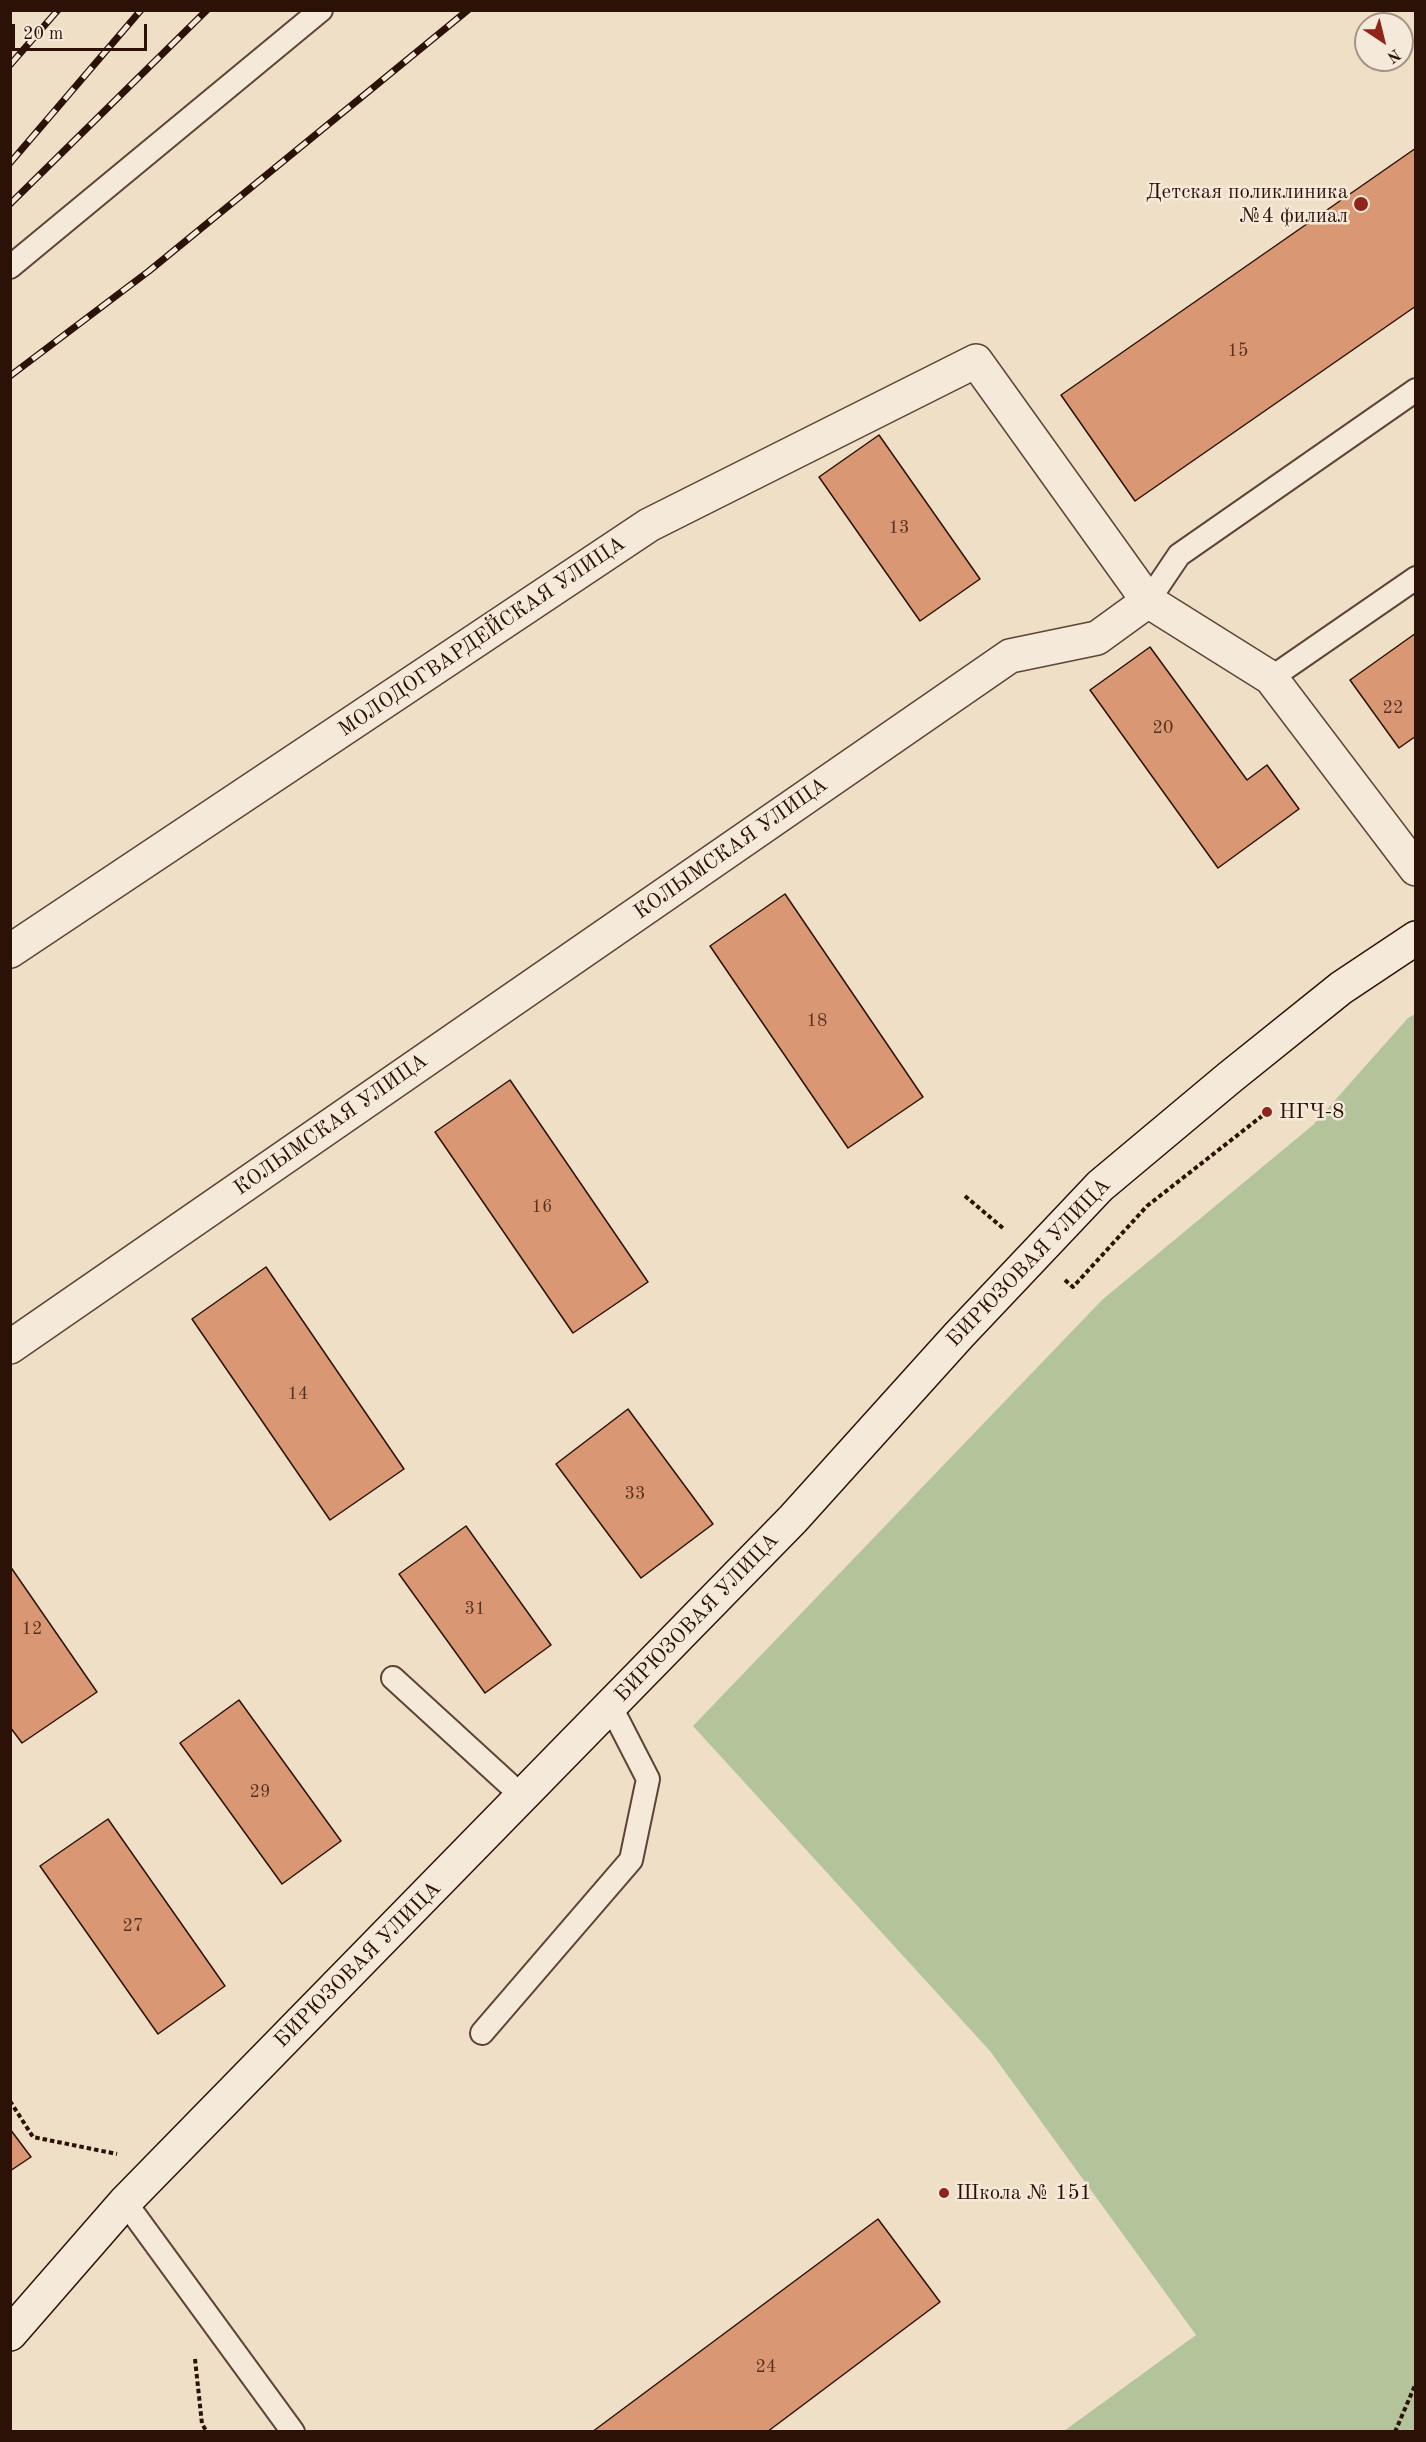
<!DOCTYPE html>
<meta charset="utf-8">
<style>
body{margin:0}
#map{position:relative;width:1426px;height:2442px;overflow:hidden;background:#efdfc6;font-family:"Old Standard TT",serif}
canvas{display:block}
.frame{position:absolute;inset:0;border:12px solid #2c1107;pointer-events:none}
.north{position:absolute;left:1354px;top:12px;width:60px;height:60px;box-sizing:border-box;background:#f5eada;border:2px solid #a59386;border-radius:50%;rotate:145deg;font-size:16px;font-weight:700;line-height:24px;text-align:center;color:#2c1107}
.north::after{content:'';display:block;margin:auto;width:21px;height:27px;background:#8f2418;clip-path:polygon(50% 0,100% 100%,50% 72%,0 100%)}
.scale{position:absolute;left:12px;top:24px;width:135px;height:27px;box-sizing:border-box;border:3px solid #2c1107;border-top:0;padding-left:8px;font-size:18px;line-height:21px;white-space:nowrap;color:#2c1107;-webkit-text-stroke:4px #f5eada;paint-order:stroke}
</style>
<div id="map">
<canvas width="1426" height="2442"></canvas>
<div class="frame"></div>
<div class="north">N</div>
<div class="scale">20 m</div>
</div>
<script>
const context = document.querySelector('canvas').getContext('2d');
context.lineJoin = 'round';
function fillPath(path, color) { context.fillStyle = color; context.fill(path, 'evenodd'); }
function strokePath(path, color, width, dash) { context.strokeStyle = color; context.lineWidth = width; context.lineCap = dash ? 'butt' : 'round'; context.setLineDash(dash || []); context.stroke(path); }
function label(font, color, halo, rows, align = 'center') {
  context.font = font + ' "Old Standard TT",serif'; context.lineWidth = 5; context.setLineDash([]); context.textBaseline = 'middle'; context.strokeStyle = halo; context.fillStyle = color; for (const [text, x, y, turn = 0] of rows) {
    context.save(); context.translate(x, y); context.rotate((+turn || 0) * Math.PI / 180); context.textAlign = isNaN(turn) ? turn : align; if (halo) context.strokeText(text, 0, 0); context.fillText(text, 0, 0); context.restore();
  }
}
const green = new Path2D(`
 M1415 1014V2431H1064L1196 2335 990 2051 693 1726 1102 1300 1313 1125 1408 1018Z`);
const building = new Path2D(`
 M1416 148V306L1135 501 1061 395Z
 M879 435 980 579 920 621 819 477Z
 M1416 633V736L1399 748 1350 680Z
 M1150 647 1247 780 1267 765 1299 809 1218 868 1090 690Z
 M785 894 923 1097 848 1148 710 946Z
 M510 1080 648 1282 573 1333 435 1132Z
 M266 1267 404 1469 330 1520 192 1319Z
 M628 1409 713 1524 641 1578 556 1464Z
 M466 1526 551 1645 485 1693 399 1574Z
 M10 1566 97 1692 22 1743 10 1727Z
 M239 1700 341 1841 282 1884 180 1743Z
 M108 1819 225 1986 158 2034 40 1866Z
 M10 2129 31 2157 10 2171Z
 M878 2219 940 2302 767 2432H592Z`);
const path = new Path2D(`
 M965 1196 1004 1229
 M1065 1280 1073 1287 1147 1206 1267 1112
 M10 2101 33 2137 117 2154
 M195 2359 202 2424 207 2432
 M1395 2432 1416 2383`);
const service = new Path2D(`
 M10 267 321 10
 M1148 601 1179 555 1416 390
 M1271 678 1416 578
 M393 1678 523 1797
 M482 2033 631 1860 648 1779 611 1707
 M125 2202 293 2432`);
const minor = new Path2D(`
 M10 951 649 525 976 361 1148 601
 M10 1347 1010 656 1097 638 1148 601 1271 678 1416 869`);
const secondary = new Path2D(`
 M10 2334 125 2202 793 1519 959 1335 1100 1186 1229 1078 1341 988 1416 938`);
const rail = new Path2D(`
 M10 65 58 10
 M10 163 141 10
 M10 204 207 10
 M10 376 149 271 468 10`);
const markers = [
 [1361,204,8,"#8f2418"],
 [1267,1112,6,"#8f2418"],
 [944,2193,6,"#8f2418"]
];
const numberNames = [
 ["15",1238,351],
 ["13",899,528],
 ["22",1393,708],
 ["20",1163,728],
 ["18",817,1021],
 ["16",542,1207],
 ["14",298,1394],
 ["33",635,1494],
 ["31",475,1609],
 ["12",32,1629],
 ["29",260,1792],
 ["27",133,1926],
 ["24",766,2367]
];
const poiNames = [
 ["Детская поликлиника",1348,192,"right"],
 ["№4 филиал",1348,216,"right"],
 ["НГЧ-8",1279,1112],
 ["Школа № 151",956,2193]
];
const streetNames = [
 ["МОЛОДОГВАРДЕЙСКАЯ УЛИЦА",482,637,-34],
 ["КОЛЫМСКАЯ УЛИЦА",731,849,-35],
 ["КОЛЫМСКАЯ УЛИЦА",331,1125,-35],
 ["БИРЮЗОВАЯ УЛИЦА",1029,1263,-46],
 ["БИРЮЗОВАЯ УЛИЦА",697,1618,-46],
 ["БИРЮЗОВАЯ УЛИЦА",358,1965,-45]
];
fillPath(green, '#b3c39a');
fillPath(building, '#d99773');
strokePath(building, '#2c1107', 1.5);
strokePath(service, '#5d4437', 26);
strokePath(minor, '#5d4437', 36);
strokePath(secondary, '#2c1107', 36);
strokePath(path, '#2c1107', 4, [4.5, 3]);
strokePath(service, '#f5eada', 22);
strokePath(minor, '#f5eada', 33);
strokePath(secondary, '#f5eada', 33);
strokePath(rail, '#2c1107', 7);
strokePath(rail, '#f5eada', 4.5, [14]);
for (const [x, y, r, color] of markers) { const dot = new Path2D(); dot.arc(x, y, r, 0, 2 * Math.PI); context.fillStyle = color; context.fill(dot); strokePath(dot, '#f5eada', 2); }
label('18px', '#573222', null, numberNames);
label('21px', '#2c1107', '#f5eada', poiNames, 'left');
label('21px', '#2c1107', '#f5eada', streetNames);
</script>
